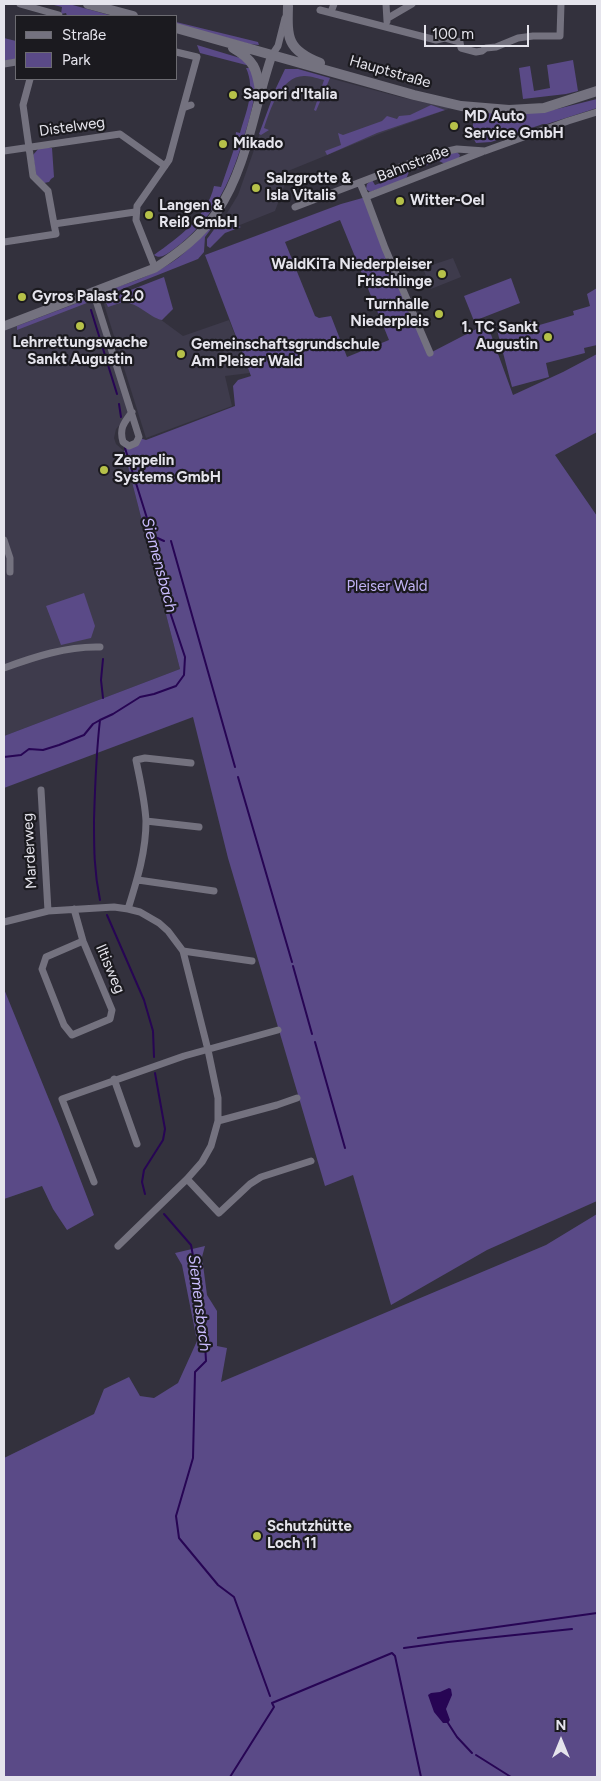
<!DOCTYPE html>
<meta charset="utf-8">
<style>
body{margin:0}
#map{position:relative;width:601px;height:1781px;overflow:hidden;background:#33313d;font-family:Figtree,sans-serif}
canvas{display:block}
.frame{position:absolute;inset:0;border:5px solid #e5e4ec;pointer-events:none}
.legend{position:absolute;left:15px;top:15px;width:162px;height:65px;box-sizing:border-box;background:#1b1a1f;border:1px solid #6c6b71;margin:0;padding:6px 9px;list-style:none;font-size:15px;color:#e5e4ec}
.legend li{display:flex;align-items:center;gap:10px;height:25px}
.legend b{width:25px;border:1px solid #6c6b71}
.north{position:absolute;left:536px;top:1716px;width:50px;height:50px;-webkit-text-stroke:4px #1b1a1f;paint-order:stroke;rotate:0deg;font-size:14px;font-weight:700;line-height:20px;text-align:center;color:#e5e4ec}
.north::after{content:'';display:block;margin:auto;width:18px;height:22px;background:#e5e4ec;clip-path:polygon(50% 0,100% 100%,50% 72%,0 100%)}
.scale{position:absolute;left:424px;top:25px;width:105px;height:22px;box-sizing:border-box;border:2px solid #e5e4ec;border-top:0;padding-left:6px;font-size:15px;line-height:18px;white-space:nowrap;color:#e5e4ec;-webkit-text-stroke:4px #1b1a1f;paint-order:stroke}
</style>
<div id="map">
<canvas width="601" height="1781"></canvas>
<div class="frame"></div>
<ul class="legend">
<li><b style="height:6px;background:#74727f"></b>Straße</li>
<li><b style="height:14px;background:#5a4a87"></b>Park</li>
</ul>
<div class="north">N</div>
<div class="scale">100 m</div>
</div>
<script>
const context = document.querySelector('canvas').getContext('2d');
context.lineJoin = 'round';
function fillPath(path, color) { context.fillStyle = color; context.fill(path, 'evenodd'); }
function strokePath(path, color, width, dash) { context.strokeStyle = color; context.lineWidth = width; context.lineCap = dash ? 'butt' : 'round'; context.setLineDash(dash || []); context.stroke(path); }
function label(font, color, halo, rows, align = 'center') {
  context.font = font + ' Figtree,sans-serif'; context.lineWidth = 4.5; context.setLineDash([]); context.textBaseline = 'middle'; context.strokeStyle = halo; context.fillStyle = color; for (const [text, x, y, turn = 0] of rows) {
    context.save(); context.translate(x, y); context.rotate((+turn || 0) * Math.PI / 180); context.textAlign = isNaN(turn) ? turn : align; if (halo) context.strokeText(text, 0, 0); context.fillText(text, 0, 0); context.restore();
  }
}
const built = new Path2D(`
 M299 70 400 97 451 108 379 134 283 173 285 184 275 211 235 227 221 223 238 195 276 88Z
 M453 258 461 277 431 289 423 268Z
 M93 291 132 412 116 429 114 438 116 444 124 451 180 669 4 736V326Z
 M126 294 183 336 229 320 250 373 225 376 232 406 146 438 103 301Z`);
const green = new Path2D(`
 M50 4H69L113 16H67L66 13 61 14 62 7Z
 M176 22 258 42 259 45 249 44 176 24Z
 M4 38 16 41V59L4 61Z
 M197 45 240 58 250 66 200 53Z
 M573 60 578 91 566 94 523 99 519 68 530 66 534 91 550 88 547 65Z
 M246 68H252C253 75 255 81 255 88 254 105 248 124 243 140 230 184 212 221 174 249 168 253 161 260 154 255 179 237 207 217 214 186L221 187 234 149 236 132 240 133C246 112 256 90 246 68Z
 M285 69H298L330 78 316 111 314 110 324 80C319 79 312 76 305 76 281 75 270 110 264 128L269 130 261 135 259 134 276 88Z
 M597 99V108L547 124H543L491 142 476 143 472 136 474 112 535 113 557 109Z
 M431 105 445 110 377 133 327 155 325 151 341 145 338 133 343 135 382 121 387 116 397 119 399 116 410 115Z
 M39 148H52L54 177 51 179 49 182 44 183 36 175 33 155Z
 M457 152 460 155 459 158 445 164 439 161 409 172 406 179 370 192 366 189 367 184 372 180 375 185 402 175 403 168 431 157Z
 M366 197 430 353 484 325 489 329 513 395 563 372 597 354V432L555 455 597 516V1201L487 1250 391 1305 353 1175 325 1186 228 858 193 717 4 788V736L180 669 124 451 139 438 146 440 235 406 233 386 238 380 251 376 205 255 341 204ZM340 220 389 340 347 357 331 316 319 318 315 316 285 242Z
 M221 220 241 227 225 233 210 248 207 246V239Z
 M217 221 205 237 204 252 198 259 115 292 111 291 110 290 111 289C135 281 158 273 178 258 192 247 203 232 217 221Z
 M164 277 173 309 162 320C148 317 135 299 120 303 116 304 112 306 108 307L105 300Z
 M511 278 520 303 474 321 464 296Z
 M597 288V345L584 348 585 353 546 363 549 377 512 387 497 330 534 320 536 326 574 315 573 311 590 306 587 294Z
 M88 298 92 301 17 330V326L80 302 81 299Z
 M84 593 95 626 91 638 61 645 46 606Z
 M4 989 59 1124 94 1215 67 1230 53 1209 42 1186 4 1199Z
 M597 1214V1777H4V1458L94 1414 104 1389 129 1377 140 1396 154 1398 178 1383 197 1341 182 1265 175 1253 205 1246 202 1257 207 1295 217 1311V1346L227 1348 221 1382 546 1245Z`);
const water = new Path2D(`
 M449 1688 451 1689 452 1695 446 1709 450 1720 448 1723H443L434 1712 428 1695 431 1693 440 1692Z`);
const stream = new Path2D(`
 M91 310 117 394
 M119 404 121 417
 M153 536 164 541
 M171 541 235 767
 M103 698 101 680 103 659
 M4 757 21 755 29 749 43 750 59 745 84 735 93 724 100 720
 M238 777 292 962
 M100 900C94 871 94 849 94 820 95 786 96 754 100 720L113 714 140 697 154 694 176 686 184 675 185 657 156 570V547L125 448
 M107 915 144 1000 153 1031 154 1057
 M293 966 312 1034
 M315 1042 345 1148
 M145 1194 142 1182 144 1170 163 1140 165 1129 155 1073
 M164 1214 191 1245 203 1310 206 1361 195 1372 193 1458 176 1516 179 1538 218 1585 234 1597 270 1696
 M418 1638 597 1613
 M404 1648 448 1642 572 1629
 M448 1723 457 1737 472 1753
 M476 1755 511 1777
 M230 1777 274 1707 272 1703 392 1653 395 1656 421 1777`);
const minor = new Path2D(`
 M20 4 59 15V16
 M386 4 387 21
 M320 10 436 40 445 38 460 42 461 48 476 52 482 51 486 48 496 47 518 38 533 36H560L561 4
 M331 12 334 4
 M388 18 412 4
 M176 52 197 57 183 108
 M272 55 278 46 285 18
 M4 64 16 62
 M30 79 23 105 33 176 48 191 54 224
 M4 151 120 134 165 166
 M360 183 366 197 482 152
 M366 197 385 248 430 353
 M295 207 434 154 457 149 485 151 568 121 597 112
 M4 242 56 234 54 224 135 212
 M155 268 136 220 137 206 169 160 183 108 191 105
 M93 291 139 437 136 443 129 446 123 442C119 428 124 423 132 412
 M4 540 10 558V572
 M4 668C34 657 67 646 100 647
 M41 790 48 911
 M146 821 199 827
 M138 880 214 891
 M74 909 83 941 112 1010 110 1019 72 1035 64 1025 42 969 46 957 83 941
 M128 909C137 880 146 852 146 821 145 801 140 780 136 760L145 758 191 763
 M4 922 48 911 114 907 128 909 140 912 159 923 168 931 183 951 208 1050 218 1098V1121L211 1146 202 1162 187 1179 118 1246
 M183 951 252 961
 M114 1079 137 1144
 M218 1121 277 1105 297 1098
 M187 1179 219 1213 250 1184 261 1177 311 1161
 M94 1182 62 1099 184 1056 278 1030`);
const tertiary = new Path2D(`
 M4 326 155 268C178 253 201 236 217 212 248 166 254 107 272 55`);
const secondary = new Path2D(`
 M88 4 133 16
 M288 6C287 38 287 50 320 63
 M176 28 414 95 461 106 509 110 544 108 597 91
 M233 48C254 60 257 69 260 91`);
const markers = [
 [233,95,5,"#b6c149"],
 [454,126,5,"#b6c149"],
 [223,144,5,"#b6c149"],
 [256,188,5,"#b6c149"],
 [400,201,5,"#b6c149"],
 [149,215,5,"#b6c149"],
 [442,274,5,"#b6c149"],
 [22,297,5,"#b6c149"],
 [439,314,5,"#b6c149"],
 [80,326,5,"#b6c149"],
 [548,337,5,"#b6c149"],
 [181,354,5,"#b6c149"],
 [104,470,5,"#b6c149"],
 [257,1536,5,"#b6c149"]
];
const streetNames = [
 ["Hauptstraße",390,72,16],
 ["Distelweg",72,127,-8],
 ["Bahnstraße",413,164,-21],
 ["Marderweg",30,851,-93],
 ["Iltisweg",110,969,67]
];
const poiNames = [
 ["Sapori d'Italia",243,95],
 ["MD Auto",464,117],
 ["Service GmbH",464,134],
 ["Mikado",233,144],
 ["Salzgrotte &",266,179],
 ["Isla Vitalis",266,196],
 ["Witter-Oel",410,201],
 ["Langen &",159,206],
 ["Reiß GmbH",159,223],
 ["WaldKiTa Niederpleiser",432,265,"right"],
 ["Frischlinge",432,282,"right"],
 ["Gyros Palast 2.0",32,297],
 ["Turnhalle",429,305,"right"],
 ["Niederpleis",429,322,"right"],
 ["1. TC Sankt",538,328,"right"],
 ["Augustin",538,345,"right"],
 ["Lehrrettungswache",80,343,"center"],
 ["Sankt Augustin",80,360,"center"],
 ["Gemeinschaftsgrundschule",191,345],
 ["Am Pleiser Wald",191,362],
 ["Zeppelin",114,461],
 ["Systems GmbH",114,478],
 ["Schutzhütte",267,1527],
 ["Loch 11",267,1544]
];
const parkNames = [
 ["Pleiser Wald",387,587]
];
const waterNames = [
 ["Siemensbach",159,565,75],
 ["Siemensbach",199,1303,83]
];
fillPath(built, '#3e3b4c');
fillPath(green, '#5a4a87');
fillPath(water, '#270554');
strokePath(stream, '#270554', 2);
strokePath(minor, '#74727f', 7);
strokePath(tertiary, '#74727f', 9);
strokePath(secondary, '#74727f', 10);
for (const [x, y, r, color] of markers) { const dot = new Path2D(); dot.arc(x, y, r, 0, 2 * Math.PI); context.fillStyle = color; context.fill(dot); strokePath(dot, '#1b1a1f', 2); }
label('15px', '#e5e4ec', '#1b1a1f', streetNames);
label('bold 15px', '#e5e4ec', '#1b1a1f', poiNames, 'left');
label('15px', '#c2b3f5', '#1b1a1f', parkNames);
label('italic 16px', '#c9bbfd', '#1b1a1f', waterNames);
</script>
